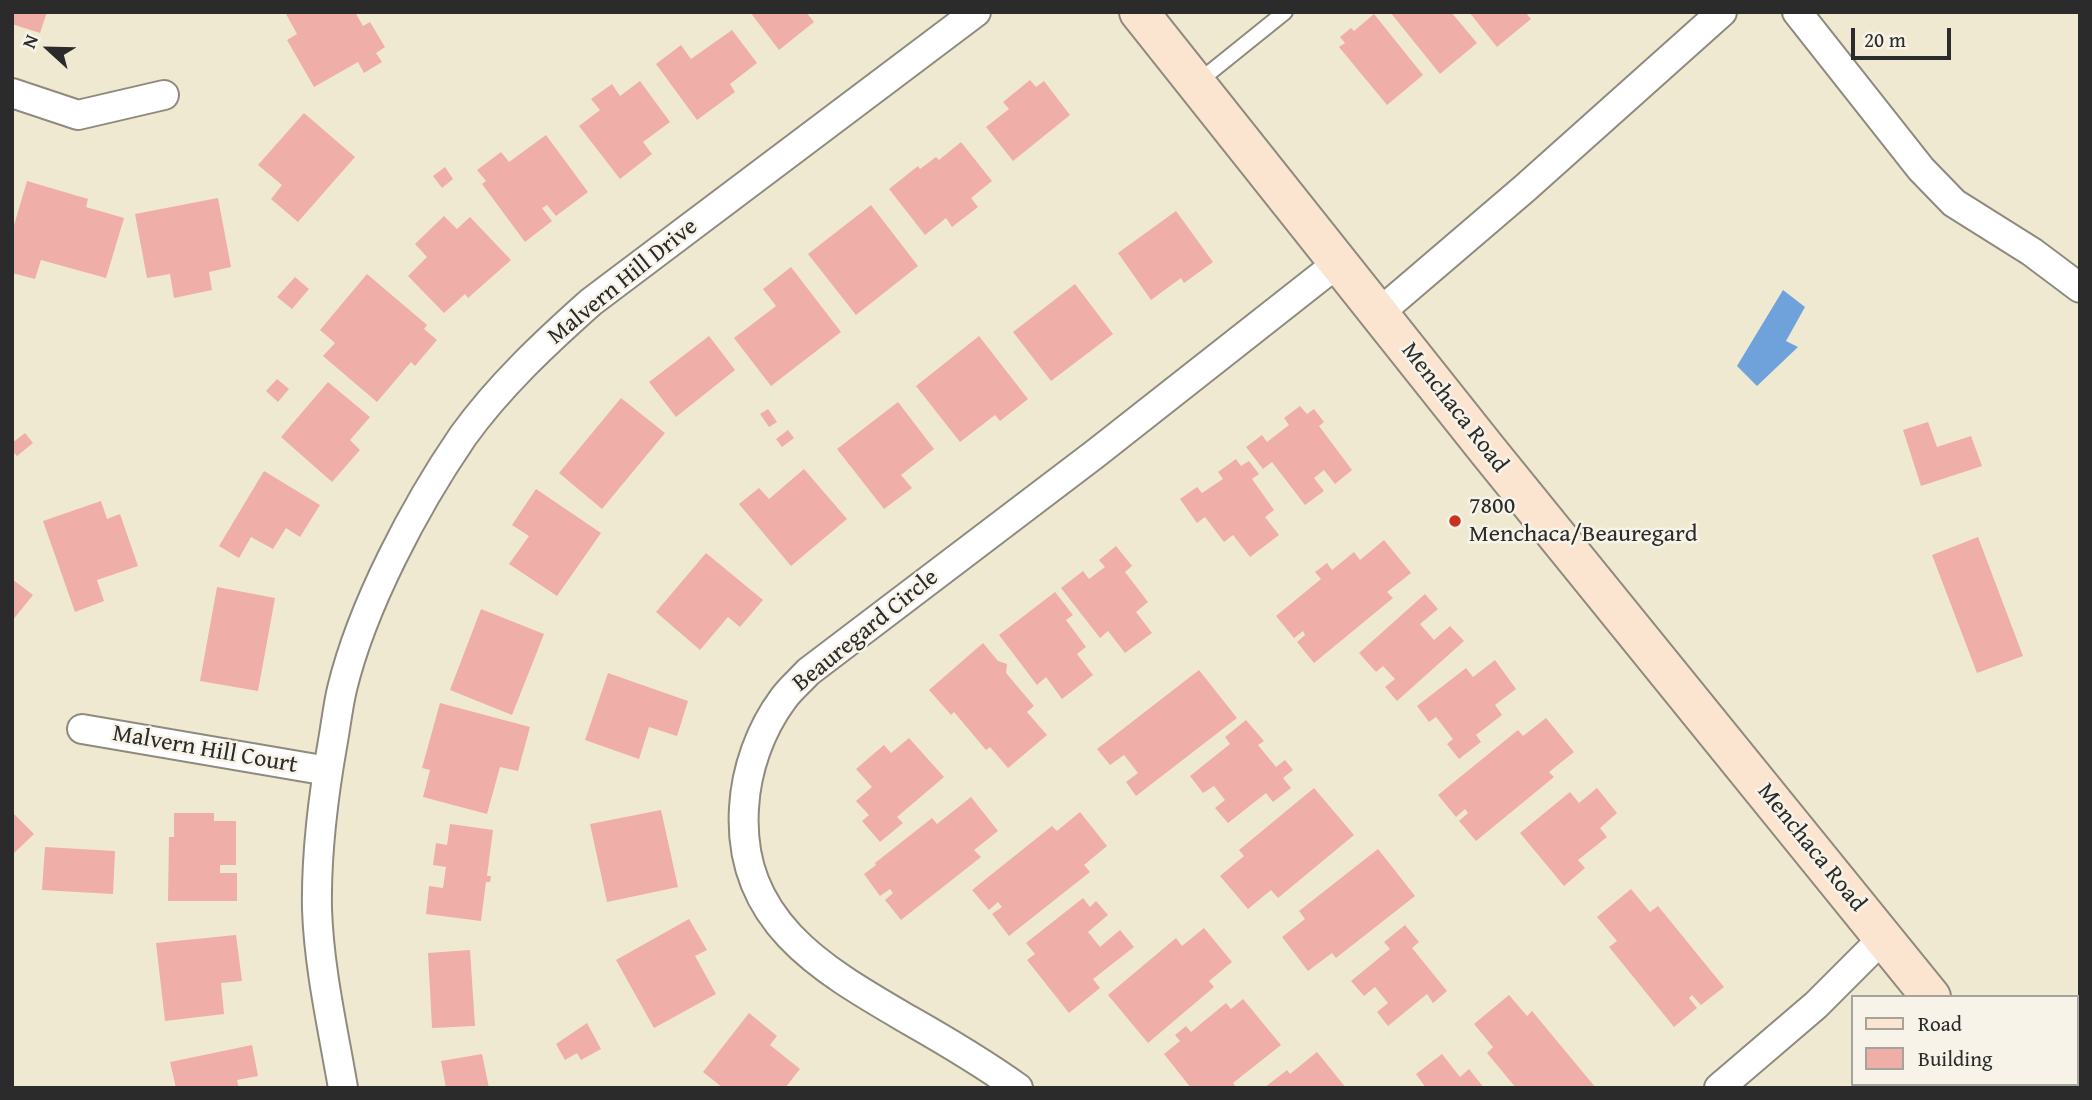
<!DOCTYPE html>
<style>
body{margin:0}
#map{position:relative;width:2092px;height:1100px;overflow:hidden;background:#f0e9d2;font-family:"Gentium Book Plus",serif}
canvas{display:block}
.frame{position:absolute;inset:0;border:14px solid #2b2b2b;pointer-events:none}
.legend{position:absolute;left:1851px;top:995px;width:228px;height:91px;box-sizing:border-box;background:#f7f3e8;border:2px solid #a5a39c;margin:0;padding:9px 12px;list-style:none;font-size:21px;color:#2b2b2b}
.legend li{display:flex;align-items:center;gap:14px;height:35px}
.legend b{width:35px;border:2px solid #a5a39c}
.north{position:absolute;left:14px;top:14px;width:70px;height:70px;-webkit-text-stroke:5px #f7f3e8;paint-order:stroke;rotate:292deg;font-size:19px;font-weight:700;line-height:28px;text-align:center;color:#2b2b2b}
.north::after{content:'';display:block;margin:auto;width:24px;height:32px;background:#2b2b2b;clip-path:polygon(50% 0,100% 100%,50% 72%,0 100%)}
.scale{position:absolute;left:1851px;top:28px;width:100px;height:32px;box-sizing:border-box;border:4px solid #2b2b2b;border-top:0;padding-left:9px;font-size:21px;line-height:24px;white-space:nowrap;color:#2b2b2b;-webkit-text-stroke:5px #f7f3e8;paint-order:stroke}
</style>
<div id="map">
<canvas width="2092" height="1100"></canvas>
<div class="frame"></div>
<ul class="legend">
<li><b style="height:9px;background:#fce5d0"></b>Road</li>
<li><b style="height:19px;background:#efaea7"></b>Building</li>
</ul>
<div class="north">N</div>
<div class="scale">20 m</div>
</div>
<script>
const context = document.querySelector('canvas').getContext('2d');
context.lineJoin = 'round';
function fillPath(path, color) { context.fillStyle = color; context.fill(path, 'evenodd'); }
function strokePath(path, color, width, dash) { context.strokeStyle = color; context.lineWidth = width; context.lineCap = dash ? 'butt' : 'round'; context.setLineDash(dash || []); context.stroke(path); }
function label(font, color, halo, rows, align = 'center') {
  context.font = font + ' "Gentium Book Plus",serif'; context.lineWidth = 5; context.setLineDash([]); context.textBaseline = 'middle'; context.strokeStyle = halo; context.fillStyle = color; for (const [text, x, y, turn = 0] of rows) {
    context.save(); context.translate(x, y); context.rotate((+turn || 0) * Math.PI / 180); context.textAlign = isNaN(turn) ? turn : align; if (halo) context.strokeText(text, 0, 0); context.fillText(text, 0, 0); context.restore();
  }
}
const water = new Path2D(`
 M1783 290 1805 307 1786 341 1798 347 1757 386 1737 366Z`);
const building = new Path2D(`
 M12 12H47L40 33 12 24Z
 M285 12H355L363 26 370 22 385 47 376 53 382 62 364 73 358 62 314 87 287 40 297 34Z
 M750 12H806L814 22 779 50Z
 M1390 12H1451L1477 43 1440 74Z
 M1469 12H1525L1531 19 1497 47Z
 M1374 14 1423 75 1387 105 1339 47 1345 43 1340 37 1351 28 1354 31Z
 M732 30 757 63 730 84 735 92 697 120 656 64 681 45 691 59Z
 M1030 80 1036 87 1044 81 1070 115 1013 161 986 127 1009 109 1003 102Z
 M640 81 670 122 643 142 652 154 620 179 579 126 600 110 591 99 612 84 620 96Z
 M304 113 355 157 298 222 271 199 282 185 258 165Z
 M546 135 588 192 556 216 547 205 544 207 542 208 552 221 525 242 482 184 486 181 477 170 501 152 509 162Z
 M961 142 992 181 971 198 978 207 952 227 946 218 925 235 889 189 918 166 920 169 936 157 939 160Z
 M445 167 453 179 442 188 433 176Z
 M27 181 88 199 86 207 124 218 106 278 41 260 35 279 12 273V232Z
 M218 198 231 267 209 272 212 290 174 298 170 274 147 278 135 214Z
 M871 205 918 266 856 315 808 254Z
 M1176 211 1213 262 1184 283 1181 278 1151 300 1118 253Z
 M444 216 457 229 470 217 511 260 468 298 465 294 444 313 408 276 427 257 415 244Z
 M791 267 841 332 771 386 734 338 776 306 763 289Z
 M367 274 427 325 424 329 437 340 415 366 411 362 377 402 323 356 335 343 320 330Z
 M295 277 309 289 292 309 277 297Z
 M1075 284 1113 334 1051 381 1013 332Z
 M709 336 735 370 676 417 649 382Z
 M979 336 1028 399 1000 421 995 415 960 442 916 386Z
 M277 379 289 389 278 402 266 391Z
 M328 382 370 417 350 440 360 450 332 482 281 437Z
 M621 398 665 433 602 509 559 473Z
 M898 402 934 449 901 475 912 488 884 509 837 449Z
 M1300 406 1307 414 1314 409 1324 422 1319 426 1352 470 1335 484 1324 470 1314 478 1324 491 1305 505 1272 462 1263 469 1246 447 1262 435 1267 442 1289 425 1284 418Z
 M768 409 777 422 769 427 760 414Z
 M1928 422 1937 447 1971 436 1982 466 1921 486 1903 430Z
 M788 430 794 438 782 447 776 439Z
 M25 433 33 443 17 456 12 451V443Z
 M1236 459 1241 466 1249 461 1259 474 1252 479 1274 510 1265 517 1279 535 1250 557 1233 535 1224 542 1205 517 1197 523 1180 499 1197 487 1202 493 1223 479 1218 472Z
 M804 469 847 519 791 566 739 504 759 488 769 499Z
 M264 471 320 505 300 537 286 528 273 549 251 537 239 558 219 546Z
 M536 489 601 533 557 596 509 564 529 536 512 525Z
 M101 501 107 519 120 514 138 566 97 580 104 601 75 612 43 521Z
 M1978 537 2023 656 1977 673 1932 555Z
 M1384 540 1411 573 1387 592 1393 598 1314 663 1297 642 1305 635 1303 631 1294 638 1276 616 1321 579 1315 572 1327 563 1332 570 1354 552 1360 560Z
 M1116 546 1132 566 1125 572 1148 602 1136 612 1152 633 1125 653 1108 631 1100 638 1061 588 1083 571 1089 579 1105 567 1099 560Z
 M706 553 763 600 740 627 728 617 700 650 656 612Z
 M12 579 33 595 12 621Z
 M217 587 275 598 258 691 200 681Z
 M1055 592 1073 615 1066 620 1086 647 1077 654 1093 675 1062 699 1046 677 1037 685 999 635Z
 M1425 594 1438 609 1420 624 1434 640 1450 626 1464 641 1397 701 1385 687 1395 679 1383 666 1376 672 1359 653Z
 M481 609 544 634 512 715 450 690Z
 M983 643 998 661 1007 664 1006 673 1034 706 1027 712 1047 735 1008 768 990 747 986 750 954 712 951 715 929 690Z
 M1495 660 1516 689 1495 705 1502 715 1476 735 1481 742 1459 759 1447 744 1453 739 1436 717 1429 722 1417 706 1466 668 1473 677Z
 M1199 670 1237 718 1136 796 1126 782 1138 773 1124 755 1110 765 1097 749Z
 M608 673 688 701 677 736 649 727 639 759 585 740Z
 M440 703 530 727 518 771 500 767 487 814 423 797 430 770 422 768Z
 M1546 718 1574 752 1549 772 1554 777 1476 841 1459 821 1468 813 1465 809 1456 817 1438 795 1518 730 1523 736Z
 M1246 720 1264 741 1258 745 1276 767 1285 760 1293 770 1283 778 1291 788 1273 802 1266 793 1228 823 1215 808 1225 800 1214 786 1203 793 1190 776 1230 744 1225 737Z
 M909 738 944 777 897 817 903 823 880 842 862 821 869 815 856 801 872 787 856 769 884 745 891 753Z
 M1314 788 1354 835 1278 898 1271 890 1248 909 1220 876 1244 856 1239 850Z
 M1597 788 1617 813 1600 828 1607 837 1578 860 1585 868 1564 886 1520 833 1570 792 1579 803Z
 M971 797 998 831 974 850 981 857 901 920 885 900 893 893 890 889 880 896 864 874 876 865 875 863 932 818 937 824Z
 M661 810 678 887 607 902 590 824Z
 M12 812 34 834 12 855Z
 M1080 812 1107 846 1084 865 1090 872 1009 936 992 914 1002 907 998 902 989 910 972 890 1052 826 1057 831Z
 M174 813H214V821H236V865H220V873H237V901H168L169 837H174Z
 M450 824 493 830 487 876H491L490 882H486L481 921 426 914 429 886 443 888 446 867 433 865 436 843 447 845Z
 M45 847 115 851 113 894 42 890Z
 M1378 849 1415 896 1336 958 1332 953 1308 971 1282 937 1305 919 1299 911Z
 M1631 889 1650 912 1658 906 1724 987 1701 1005 1692 995 1689 998 1697 1008 1674 1027 1609 947 1617 941 1597 917Z
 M1083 898 1090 907 1096 901 1108 915 1088 932 1100 947 1120 930 1134 947 1093 979 1100 988 1069 1013 1027 960 1035 954 1026 943Z
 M689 919 707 950 695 956 716 994 654 1028 616 960Z
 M1405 925 1419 942 1412 948 1447 991 1433 1003 1427 994 1388 1026 1377 1012 1388 1003 1375 987 1364 996 1351 981 1390 949 1384 942Z
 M1204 928 1232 962 1209 981 1214 987 1148 1043 1108 995 1176 938 1182 946Z
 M236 935 242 981 221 983 224 1014 165 1021 156 943Z
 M470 950 475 1026 432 1028 428 953Z
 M1509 995 1527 1016 1532 1011 1596 1088H1516L1487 1053 1493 1047 1474 1024Z
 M1243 999 1281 1045 1233 1083 1237 1088H1191L1164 1054 1180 1041 1175 1035 1186 1026 1191 1032 1226 1003 1231 1009Z
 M749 1013 777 1036 770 1045 800 1069 785 1088H723L703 1072Z
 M587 1023 601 1049 581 1060 577 1053 565 1060 556 1044Z
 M252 1045 258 1076 237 1080 239 1088H176L170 1062Z
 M1317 1052 1346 1088H1264L1287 1070 1290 1074Z
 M482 1054 489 1088H446L441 1061Z
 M1442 1054 1460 1077 1469 1069 1484 1088H1426L1416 1074Z`);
const service = new Path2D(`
 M1198 82 1285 12`);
const minor = new Path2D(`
 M1797 12 1921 169 1954 203 2032 252 2080 288
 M12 93 78 115 164 95
 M1379 313 1524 189 1722 12
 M82 729 328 771
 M343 1088C333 1029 319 969 317 909 316 852 323 797 333 741 336 724 338 706 342 689 362 606 415 506 463 436 499 386 545 343 591 302L976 12
 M1018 1088C983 1063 946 1041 909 1020 823 970 737 922 744 808 746 770 760 730 783 699 790 689 800 681 808 672L1095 454 1339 262
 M1719 1088 1816 1005 1884 937`);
const secondary = new Path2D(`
 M1139 12 1489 452 1931 997
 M2001 1084 2004 1088`);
const markers = [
 [1455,521,7,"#c8321e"]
];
const streetNames = [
 ["Malvern Hill Drive",623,282,-39],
 ["Menchaca Road",1454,408,52],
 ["Beauregard Circle",866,631,-39],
 ["Malvern Hill Court",205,750,10],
 ["Menchaca Road",1811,848,51]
];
const poiNames = [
 ["7800",1469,507],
 ["Menchaca/Beauregard",1469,535]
];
fillPath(water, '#6fa2db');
fillPath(building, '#efaea7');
strokePath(service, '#8e8a7e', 18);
strokePath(minor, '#8e8a7e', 32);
strokePath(secondary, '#8e8a7e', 42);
strokePath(service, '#fff', 14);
strokePath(minor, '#fff', 28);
strokePath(secondary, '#fce5d0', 38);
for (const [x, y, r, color] of markers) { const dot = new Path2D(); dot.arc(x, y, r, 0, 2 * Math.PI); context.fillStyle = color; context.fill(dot); strokePath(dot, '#f7f3e8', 2.5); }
label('24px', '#2b2b2b', '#f7f3e8', streetNames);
label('24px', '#2b2b2b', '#f7f3e8', poiNames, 'left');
</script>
